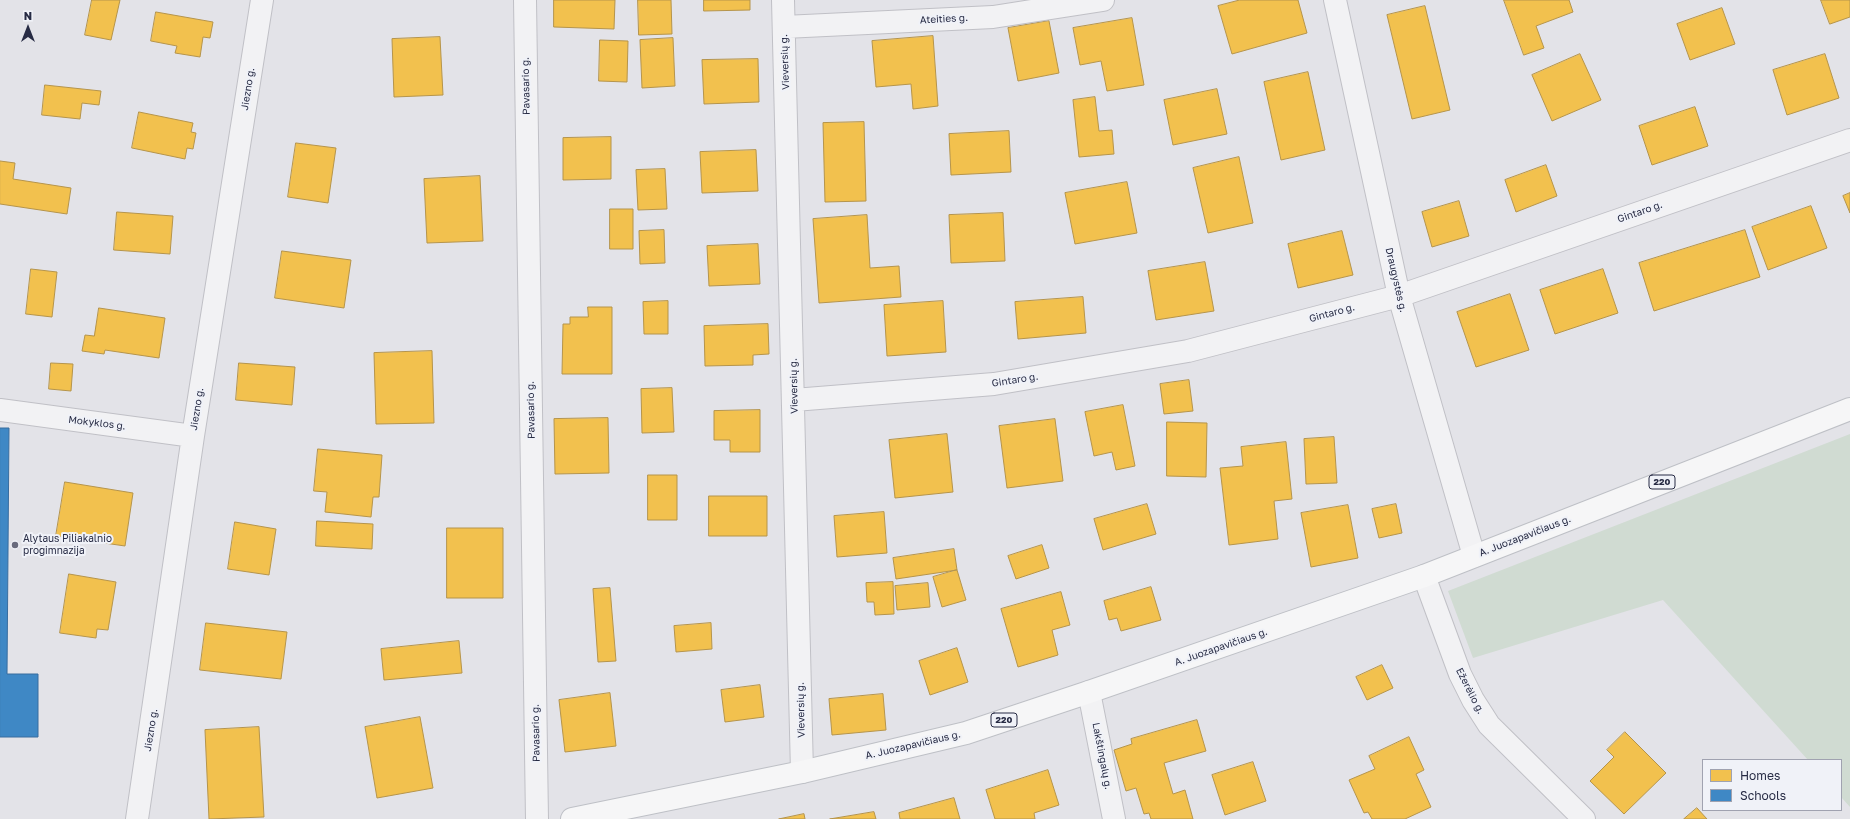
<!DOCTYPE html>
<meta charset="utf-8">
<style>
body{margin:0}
#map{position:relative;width:1850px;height:819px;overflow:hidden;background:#e3e3e8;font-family:"Golos Text",sans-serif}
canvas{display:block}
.legend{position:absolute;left:1702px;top:759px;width:140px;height:52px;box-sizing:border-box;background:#f0f2f8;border:1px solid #a0a2b0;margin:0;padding:5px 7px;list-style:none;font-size:12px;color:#272b44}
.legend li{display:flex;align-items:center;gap:8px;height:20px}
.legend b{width:20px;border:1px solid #a0a2b0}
.north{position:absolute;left:8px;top:8px;width:40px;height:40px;-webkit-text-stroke:3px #f0f2f8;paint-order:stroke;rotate:0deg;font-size:11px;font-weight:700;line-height:16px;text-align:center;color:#272b44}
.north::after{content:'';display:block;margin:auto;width:14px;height:18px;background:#272b44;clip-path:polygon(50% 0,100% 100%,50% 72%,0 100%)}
</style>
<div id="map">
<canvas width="1850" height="819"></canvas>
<ul class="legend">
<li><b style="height:11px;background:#f2c14e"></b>Homes</li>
<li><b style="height:11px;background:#3f88c5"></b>Schools</li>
</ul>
<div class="north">N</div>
</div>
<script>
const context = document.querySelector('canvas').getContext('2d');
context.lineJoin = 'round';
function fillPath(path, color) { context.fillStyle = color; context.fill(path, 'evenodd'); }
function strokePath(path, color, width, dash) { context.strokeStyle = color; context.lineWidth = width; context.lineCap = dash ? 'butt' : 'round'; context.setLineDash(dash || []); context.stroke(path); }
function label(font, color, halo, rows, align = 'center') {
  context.font = font + ' "Golos Text",sans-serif'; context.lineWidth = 4; context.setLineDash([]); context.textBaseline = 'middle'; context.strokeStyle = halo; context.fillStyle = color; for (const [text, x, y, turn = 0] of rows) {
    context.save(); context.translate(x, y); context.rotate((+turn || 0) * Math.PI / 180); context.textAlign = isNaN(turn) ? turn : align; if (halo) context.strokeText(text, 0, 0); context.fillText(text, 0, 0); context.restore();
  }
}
const green = new Path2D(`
 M1850 434V807L1841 797V760H1808L1663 600 1473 658 1448 591Z`);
const homes = new Path2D(`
 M92 0H120L111 40 85 35Z
 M554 0H615L614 29 554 27Z
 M638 0H671L672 34 639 35Z
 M704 0H750V10L704 11Z
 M1240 0H1298L1307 33 1232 54 1218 6Z
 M1504 0H1569L1573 12 1536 26 1544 48 1524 55Z
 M1821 0H1850V17L1830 24Z
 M1425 6 1450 110 1412 119 1387 15Z
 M1722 8 1735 44 1690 60 1677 24Z
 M156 12 213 22 210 38 203 37 200 57 175 53 177 46 151 41Z
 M1132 18 1144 85 1107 91 1101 61 1080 65 1073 28Z
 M1049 21 1059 73 1018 81 1008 28Z
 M933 36 938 106 913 109 911 84 876 87 872 41Z
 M440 37 443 95 394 97 392 39Z
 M673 38 675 86 642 88 640 40Z
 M600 40 628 41 627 82 599 81Z
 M1580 54 1601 100 1552 121 1532 75Z
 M1825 54 1839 98 1787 115 1773 70Z
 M758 59 759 102 704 104 702 60Z
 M1308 72 1325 150 1281 160 1264 82Z
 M45 85 101 91 99 105 82 103 80 119 42 115Z
 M1217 89 1227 134 1173 145 1164 100Z
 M1095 97 1099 131 1112 130 1114 154 1079 157 1073 100Z
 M1695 107 1708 146 1652 165 1639 126Z
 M139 112 193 123 191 132 196 133 193 149 187 148 185 159 132 148Z
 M864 122 866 201 825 202 823 123Z
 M1009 131 1011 172 951 175 949 134Z
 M611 137V179L563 180V138Z
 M296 143 336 148 328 203 288 197Z
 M756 150 758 191 702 193 700 152Z
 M1239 157 1253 223 1208 233 1193 168Z
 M0 161 15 163 13 179 71 188 67 214 0 204Z
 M1546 165 1557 196 1516 212 1505 180Z
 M665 169 667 209 638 210 636 170Z
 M480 176 483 241 427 243 424 179Z
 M1127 182 1137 233 1075 244 1065 193Z
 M1850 193V213L1843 196Z
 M1459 201 1469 236 1432 247 1422 212Z
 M1811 206 1827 248 1768 270 1752 227Z
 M610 209H633V249H610Z
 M117 212 173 216 170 254 114 250Z
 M1003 213 1005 261 951 263 949 215Z
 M867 215 870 268 899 266 901 297 819 303 813 219Z
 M664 230 665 263 640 264 639 231Z
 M1745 230 1760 277 1654 311 1639 263Z
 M1342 231 1353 275 1298 288 1288 244Z
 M758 244 760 284 709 286 707 246Z
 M282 251 351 260 344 308 275 298Z
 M1205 262 1214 311 1156 320 1148 271Z
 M31 269 57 272 52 317 26 314Z
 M1603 269 1618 313 1555 334 1540 290Z
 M1510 294 1529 350 1476 367 1457 312Z
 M1083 297 1086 333 1018 339 1015 302Z
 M668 301V334H644L643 302Z
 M943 301 946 352 887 356 884 305Z
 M588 307H612V374H562L563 324H570V317H588Z
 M99 308 165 318 159 358 105 350 104 354 82 351 85 335 94 336Z
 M768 324 769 354 753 355V365L705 366 704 326Z
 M432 351 434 423 376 424 374 353Z
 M51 363 73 364 71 391 49 389Z
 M239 363 295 367 292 405 236 400Z
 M1189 380 1193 411 1164 414 1160 384Z
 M672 388 674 432 642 433 641 389Z
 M1123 405 1135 466 1116 470 1112 452 1094 456 1085 412Z
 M760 410V452H730V440H714V411Z
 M608 418 609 473 555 474 554 419Z
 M1055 419 1063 481 1007 488 999 426Z
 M1167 422 1207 423 1206 477 1167 476Z
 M947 434 953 492 895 498 889 440Z
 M1334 437 1337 483 1306 484 1304 439Z
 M1286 442 1292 499 1274 501 1278 539 1229 545 1220 468 1243 466 1241 447Z
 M318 449 382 455 379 497H373L371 517 325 512 327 492 314 491Z
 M648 475H677V520H648Z
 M65 482 133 493 125 546 56 536Z
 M709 496H767V536H709Z
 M1147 504 1156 534 1103 550 1094 519Z
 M1396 504 1402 533 1379 538 1372 509Z
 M1348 505 1358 558 1311 567 1301 513Z
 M884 512 887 553 837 557 834 516Z
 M317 521 373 524 372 549 316 546Z
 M235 522 276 529 269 575 228 569Z
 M447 528H503V598H447Z
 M1042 545 1049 568 1016 579 1008 556Z
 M954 549 957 570 896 579 893 558Z
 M957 570 966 600 942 607 933 577Z
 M69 574 116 582 108 630 97 629 96 638 60 633Z
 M893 582 894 614 875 615 874 602H867L866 583Z
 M928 583 930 607 897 610 895 586Z
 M1151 587 1161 620 1121 631 1117 618 1109 620 1104 601Z
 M610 588 616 661 598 662 593 589Z
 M1061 592 1070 625 1052 630 1058 655 1018 667 1001 609Z
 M206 623 287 632 281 679 200 670Z
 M711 623 712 649 676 652 674 626Z
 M459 641 462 673 384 680 381 649Z
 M957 648 968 682 930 695 919 661Z
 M1382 665 1393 688 1367 700 1356 677Z
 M760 685 764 717 725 722 721 690Z
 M610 693 616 746 565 752 559 700Z
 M883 694 886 730 832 735 829 699Z
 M420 717 433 788 377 798 365 727Z
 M1197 720 1206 751 1164 763 1173 794 1185 790 1193 819H1151L1149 813 1144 814 1136 788 1126 791 1114 750 1132 744 1131 739Z
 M259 727 264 817 209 819 205 730Z
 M1625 732 1666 773 1624 814 1590 781 1614 757 1607 750Z
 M1409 737 1424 770 1416 774 1431 807 1405 819H1372L1368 812 1364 813 1349 780 1375 769 1369 756Z
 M1253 762 1266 801 1225 815 1212 775Z
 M1048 770 1059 805 1034 813 1035 819H995L986 790Z
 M954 798 960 819H900L899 813Z
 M1697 808 1707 819H1684Z
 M874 812 876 819H830Z
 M804 814 805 819H779Z`);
const schools = new Path2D(`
 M0 428H9L7 674H38V737H0Z`);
const minor = new Path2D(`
 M525 0 537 819
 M783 0 802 772
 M1335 0 1399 296 1474 556
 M784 27 993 17 1103 0
 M794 400 994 384 1188 351 1399 296 1850 140
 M0 410 193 436
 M1424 576 1460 674 1473 700 1489 725 1584 819
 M1089 692 1114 819
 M137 819 193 436 262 0`);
const primary = new Path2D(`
 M572 819 802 772 966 733 1089 692 1424 576 1850 409`);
const markers = [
 [15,545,4,"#696b7d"]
];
const shields = [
 [1662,482,26],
 [1004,720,26]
];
const shieldNames = [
 ["220",1662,482],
 ["220",1004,720]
];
const streetNames = [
 ["Ateities g.",944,19,-3],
 ["Vieversių g.",785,62,-92],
 ["Pavasario g.",526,86,-91],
 ["Jiezno g.",248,89,-81],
 ["Gintaro g.",1640,212,-19],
 ["Draugystės g.",1396,280,77],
 ["Gintaro g.",1332,313,-15],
 ["Gintaro g.",1015,380,-9],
 ["Vieversių g.",794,386,-91],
 ["Jiezno g.",197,409,-81],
 ["Pavasario g.",531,410,-91],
 ["Mokyklos g.",97,423,7],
 ["A. Juozapavičiaus g.",1525,536,-21],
 ["A. Juozapavičiaus g.",1221,647,-19],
 ["Ežerėlio g.",1470,691,63],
 ["Vieversių g.",801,710,-91],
 ["Jiezno g.",151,730,-81],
 ["Pavasario g.",536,733,-91],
 ["A. Juozapavičiaus g.",913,745,-13],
 ["Lakštingalų g.",1102,756,79]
];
const poiNames = [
 ["Alytaus Piliakalnio",23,539],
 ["progimnazija",23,551]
];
fillPath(green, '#d0dbd2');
fillPath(homes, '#f2c14e');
strokePath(homes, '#b5944b', 1);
fillPath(schools, '#3f88c5');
strokePath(schools, '#386c9e', 1);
strokePath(minor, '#c0c0c6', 24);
strokePath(primary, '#bec0c6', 24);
strokePath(minor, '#f2f2f4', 22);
strokePath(primary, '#f6f6f7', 22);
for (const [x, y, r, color] of markers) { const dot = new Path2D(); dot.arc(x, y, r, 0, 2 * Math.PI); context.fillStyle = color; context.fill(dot); strokePath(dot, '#f0f2f8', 1.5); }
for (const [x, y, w] of shields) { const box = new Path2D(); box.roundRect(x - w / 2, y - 7, w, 14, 3); context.fillStyle = '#f0f2f8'; context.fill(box); strokePath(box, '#272b44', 1); }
label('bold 9px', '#272b44', null, shieldNames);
label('10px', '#272b44', '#f0f2f8', streetNames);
label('10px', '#272b44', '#f0f2f8', poiNames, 'left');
</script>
